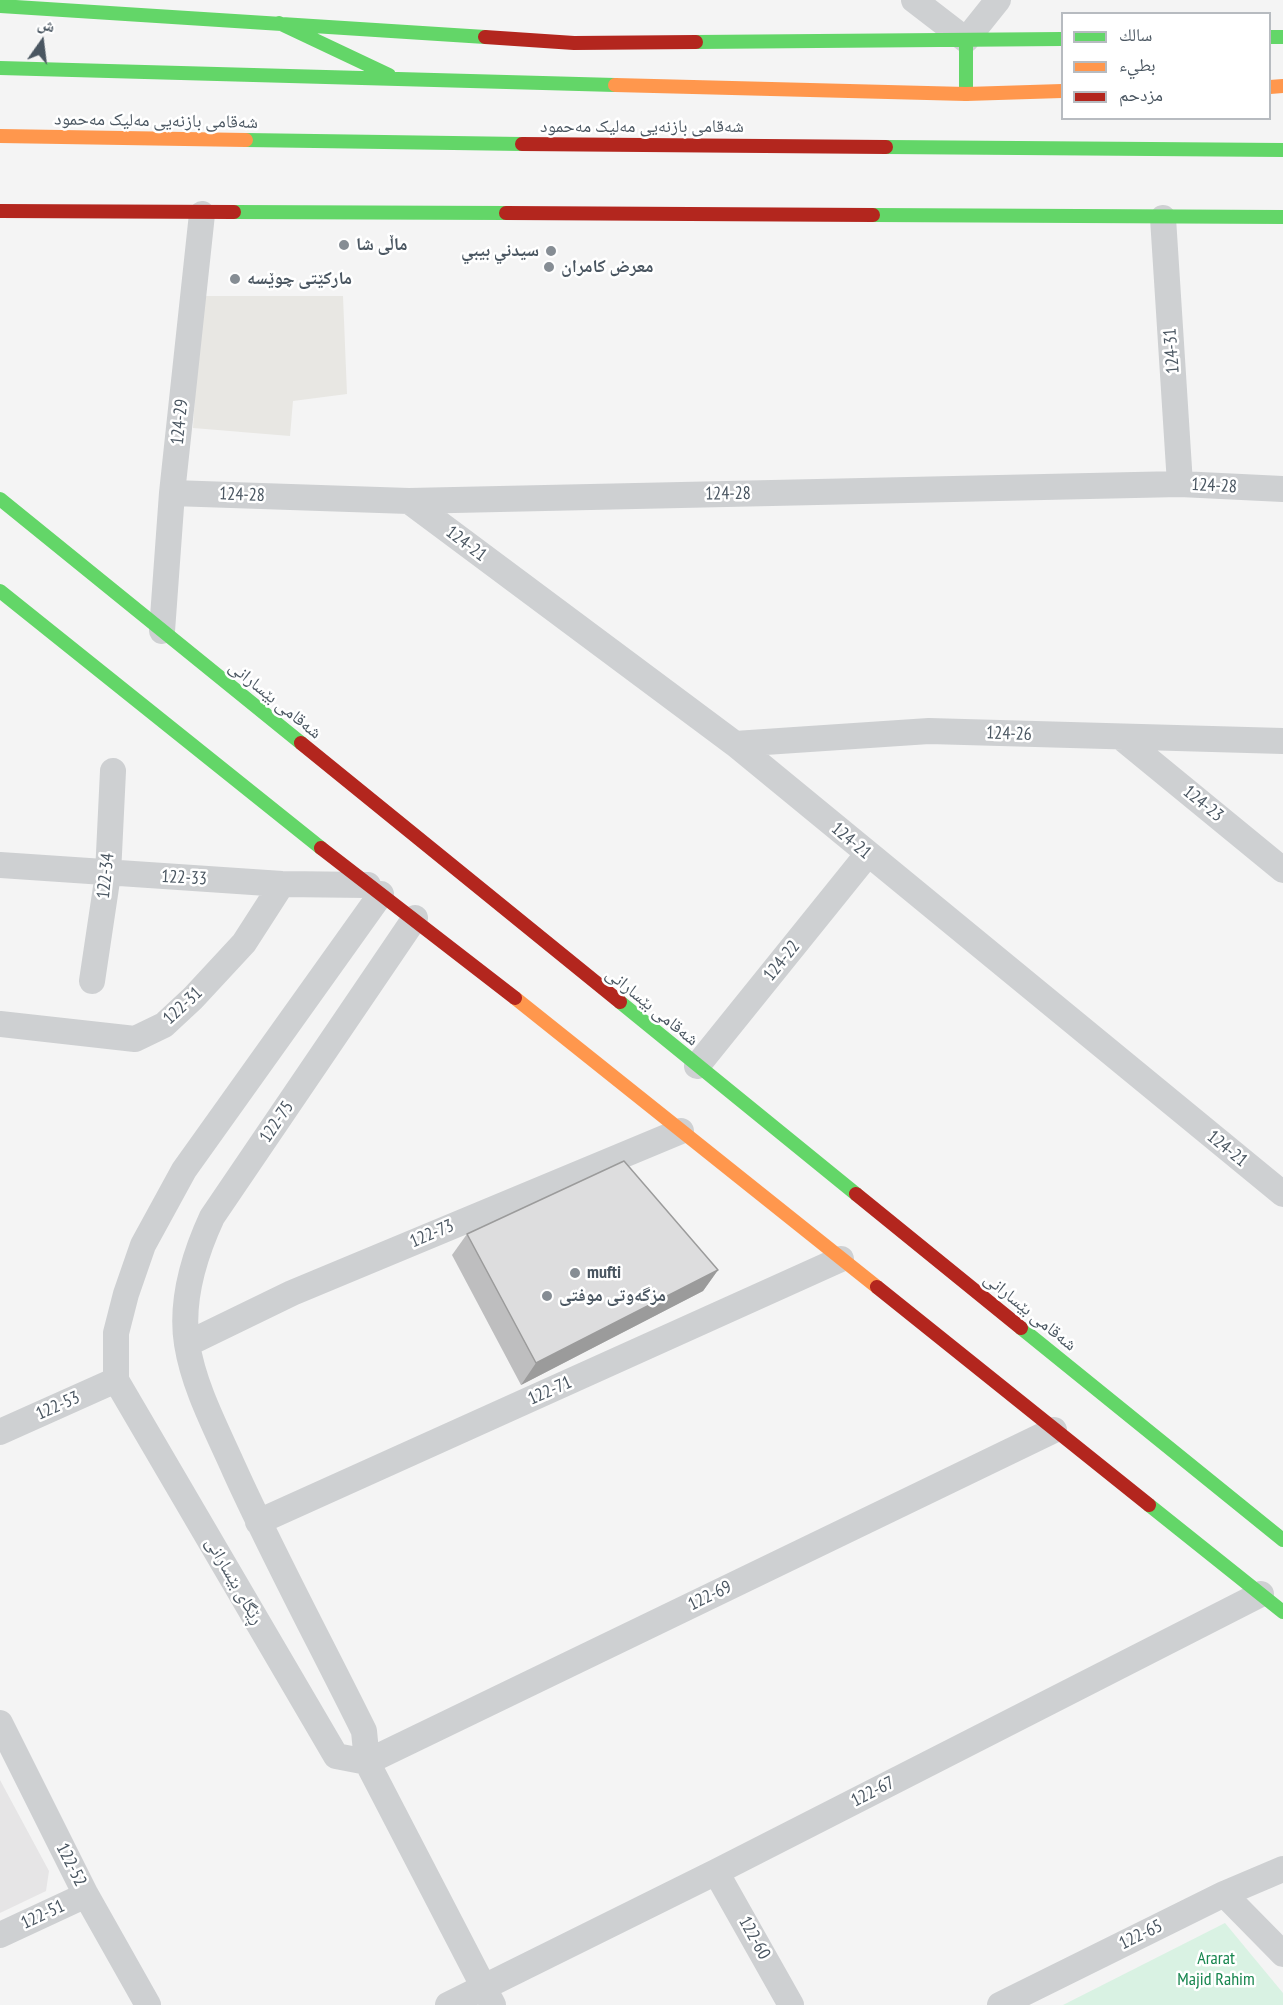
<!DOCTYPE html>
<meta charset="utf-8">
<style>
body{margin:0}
#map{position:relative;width:1283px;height:2005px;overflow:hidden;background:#f4f4f4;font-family:"PT Sans Narrow","Noto Naskh Arabic",sans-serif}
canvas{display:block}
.legend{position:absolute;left:1061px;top:12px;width:210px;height:108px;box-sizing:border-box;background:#fff;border:2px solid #b7bbc0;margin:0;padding:8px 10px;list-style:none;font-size:18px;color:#4a5661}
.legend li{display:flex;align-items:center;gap:12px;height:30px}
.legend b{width:30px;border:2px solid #b7bbc0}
.north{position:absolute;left:12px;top:12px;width:60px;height:60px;-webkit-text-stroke:4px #fff;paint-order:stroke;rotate:14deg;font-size:16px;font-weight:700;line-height:24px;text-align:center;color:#4a5661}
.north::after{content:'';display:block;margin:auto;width:21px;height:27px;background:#4a5661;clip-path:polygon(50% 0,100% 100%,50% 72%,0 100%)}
</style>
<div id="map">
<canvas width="1283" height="2005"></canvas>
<ul class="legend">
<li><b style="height:8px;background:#63d668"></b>سالك</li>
<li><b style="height:8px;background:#ff974d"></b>بطيء</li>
<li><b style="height:8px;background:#b3261e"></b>مزدحم</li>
</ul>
<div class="north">ش</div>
</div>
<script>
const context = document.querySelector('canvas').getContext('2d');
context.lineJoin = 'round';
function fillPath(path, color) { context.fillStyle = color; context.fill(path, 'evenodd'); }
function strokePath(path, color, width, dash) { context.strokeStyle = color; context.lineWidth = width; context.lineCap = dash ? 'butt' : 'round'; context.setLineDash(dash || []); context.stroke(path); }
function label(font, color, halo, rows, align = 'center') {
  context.font = font + ' "PT Sans Narrow","Noto Naskh Arabic",sans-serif'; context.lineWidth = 5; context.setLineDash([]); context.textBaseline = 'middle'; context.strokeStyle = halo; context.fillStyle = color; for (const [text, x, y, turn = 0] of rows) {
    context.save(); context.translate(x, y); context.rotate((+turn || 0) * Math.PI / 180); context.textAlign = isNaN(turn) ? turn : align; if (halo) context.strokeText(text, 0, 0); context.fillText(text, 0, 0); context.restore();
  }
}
const commercial = new Path2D(`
 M201 296H343L347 394 293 401 290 436 193 428Z`);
const education = new Path2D(`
 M0 1780 49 1871 46 1891 0 1913Z`);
const green = new Path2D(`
 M1225 1923 1283 1993V2005H1063Z`);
const street = new Path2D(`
 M914 0 966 40 998 0
 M1163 218 1180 484
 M172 493 409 501 1180 484 1283 489
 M409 501 735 744 1283 1194
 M162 631 172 493 202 214
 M1122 738 1283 870
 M735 744 929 731 1283 741
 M0 865 282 884 368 885
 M415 918 212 1217C194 1256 180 1300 187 1344 194 1388 217 1430 235 1471 275 1559 321 1644 364 1731L367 1762 493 2005
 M92 981 108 874 113 771
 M0 1024 135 1039 164 1025 193 998 244 943 282 884
 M697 1066 867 855
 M187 1344 292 1293 681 1131
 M0 1432 116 1380
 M258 1522 841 1259
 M0 1723 86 1895 148 2005
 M367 1762 336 1756 116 1380V1333L126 1294 143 1245 184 1170 381 894
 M367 1762 1054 1430
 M716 1872 791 2005
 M1224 1894 1283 1954
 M0 1935 86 1895
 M448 2005 716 1872 1261 1594
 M1000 2005 1224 1894 1283 1869`);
const fast = new Path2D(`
 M0 6 485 37
 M279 23 389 75
 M1270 37H1283
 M966 40V94
 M696 42 1062 39
 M0 68 615 85
 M246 140 522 144
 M886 147 1283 150
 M234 212 506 213
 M873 215 1283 217
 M0 499 301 743
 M0 591 321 848
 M620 1002 856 1194
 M1021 1328 1283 1540
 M1149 1505 1283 1612`);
const slow = new Path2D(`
 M615 85 966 94 1062 91
 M1270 87 1283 86
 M0 136 246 140
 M515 998 877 1287`);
const jam = new Path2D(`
 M485 37 574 43 696 42
 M522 144 886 147
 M0 211 234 212
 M506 213 873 215
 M301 743 620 1002
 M321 848 515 998
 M856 1194 1021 1328
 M877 1287 1149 1505`);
const wall = new Path2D(`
 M467 1234 718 1270 703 1291 521 1385 452 1255Z`);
const shadedWall = new Path2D(`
 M718 1270 703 1291 521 1385 536 1363Z`);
const building = new Path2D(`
 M624 1161 718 1270 536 1363 467 1234Z`);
const markers = [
 [344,245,6,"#868d94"],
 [551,251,6,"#868d94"],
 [549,267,6,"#868d94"],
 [235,279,6,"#868d94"],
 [575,1273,6,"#868d94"],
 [547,1296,6,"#868d94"]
];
const streetNames = [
 ["شەقامی بازنەیی مەلیک مەحمود",156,121,1],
 ["شەقامی بازنەیی مەلیک مەحمود",642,127],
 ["124-31",1172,351,-94],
 ["124-29",180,422,-84],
 ["124-28",1214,486,3],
 ["124-28",728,494,-1],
 ["124-28",242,495,2],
 ["124-21",466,544,37],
 ["شەقامی بێسارانی",275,700,39],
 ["124-26",1009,734,2],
 ["124-23",1203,804,39],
 ["124-21",851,841,40],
 ["122-34",106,876,-84],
 ["122-33",184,878,3],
 ["124-22",782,961,-51],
 ["122-31",183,1006,-43],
 ["شەقامی بێسارانی",652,1007,39],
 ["122-75",277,1122,-56],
 ["124-21",1227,1149,39],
 ["122-73",432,1234,-23],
 ["شەقامی بێسارانی",1030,1312,39],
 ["122-71",550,1391,-24],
 ["122-53",58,1406,-24],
 ["ڕێگای بێسارانی",234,1581,60],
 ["122-69",710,1596,-26],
 ["122-67",873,1792,-27],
 ["122-52",71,1865,63],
 ["122-51",43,1915,-25],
 ["122-65",1141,1935,-26],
 ["122-60",754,1938,61]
];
const poiNames = [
 ["ماڵی شا",356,245],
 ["سيدني بيبي",539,251,"right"],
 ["معرض كامران",561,267],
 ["مارکێتی چوێسە",247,279],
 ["mufti",587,1273],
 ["مزگەوتی موفتی",559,1296]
];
const parkNames = [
 ["Ararat",1216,1959],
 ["Majid Rahim",1216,1980]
];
fillPath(commercial, '#e8e7e3');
fillPath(education, '#e6e5e6');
fillPath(green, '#d9f2e3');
strokePath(street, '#ced0d2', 26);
strokePath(fast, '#63d668', 14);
strokePath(slow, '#ff974d', 14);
strokePath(jam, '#b3261e', 14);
fillPath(wall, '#bebebf');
fillPath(shadedWall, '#9b9b9b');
fillPath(building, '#ddddde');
strokePath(building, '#9b9b9b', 1.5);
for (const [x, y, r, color] of markers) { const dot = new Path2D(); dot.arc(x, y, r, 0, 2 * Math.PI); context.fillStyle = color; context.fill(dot); strokePath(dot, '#fff', 2); }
label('18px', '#4a5661', '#fff', streetNames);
label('bold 18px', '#4a5661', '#fff', poiNames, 'left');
label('18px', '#17864f', '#fff', parkNames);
</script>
